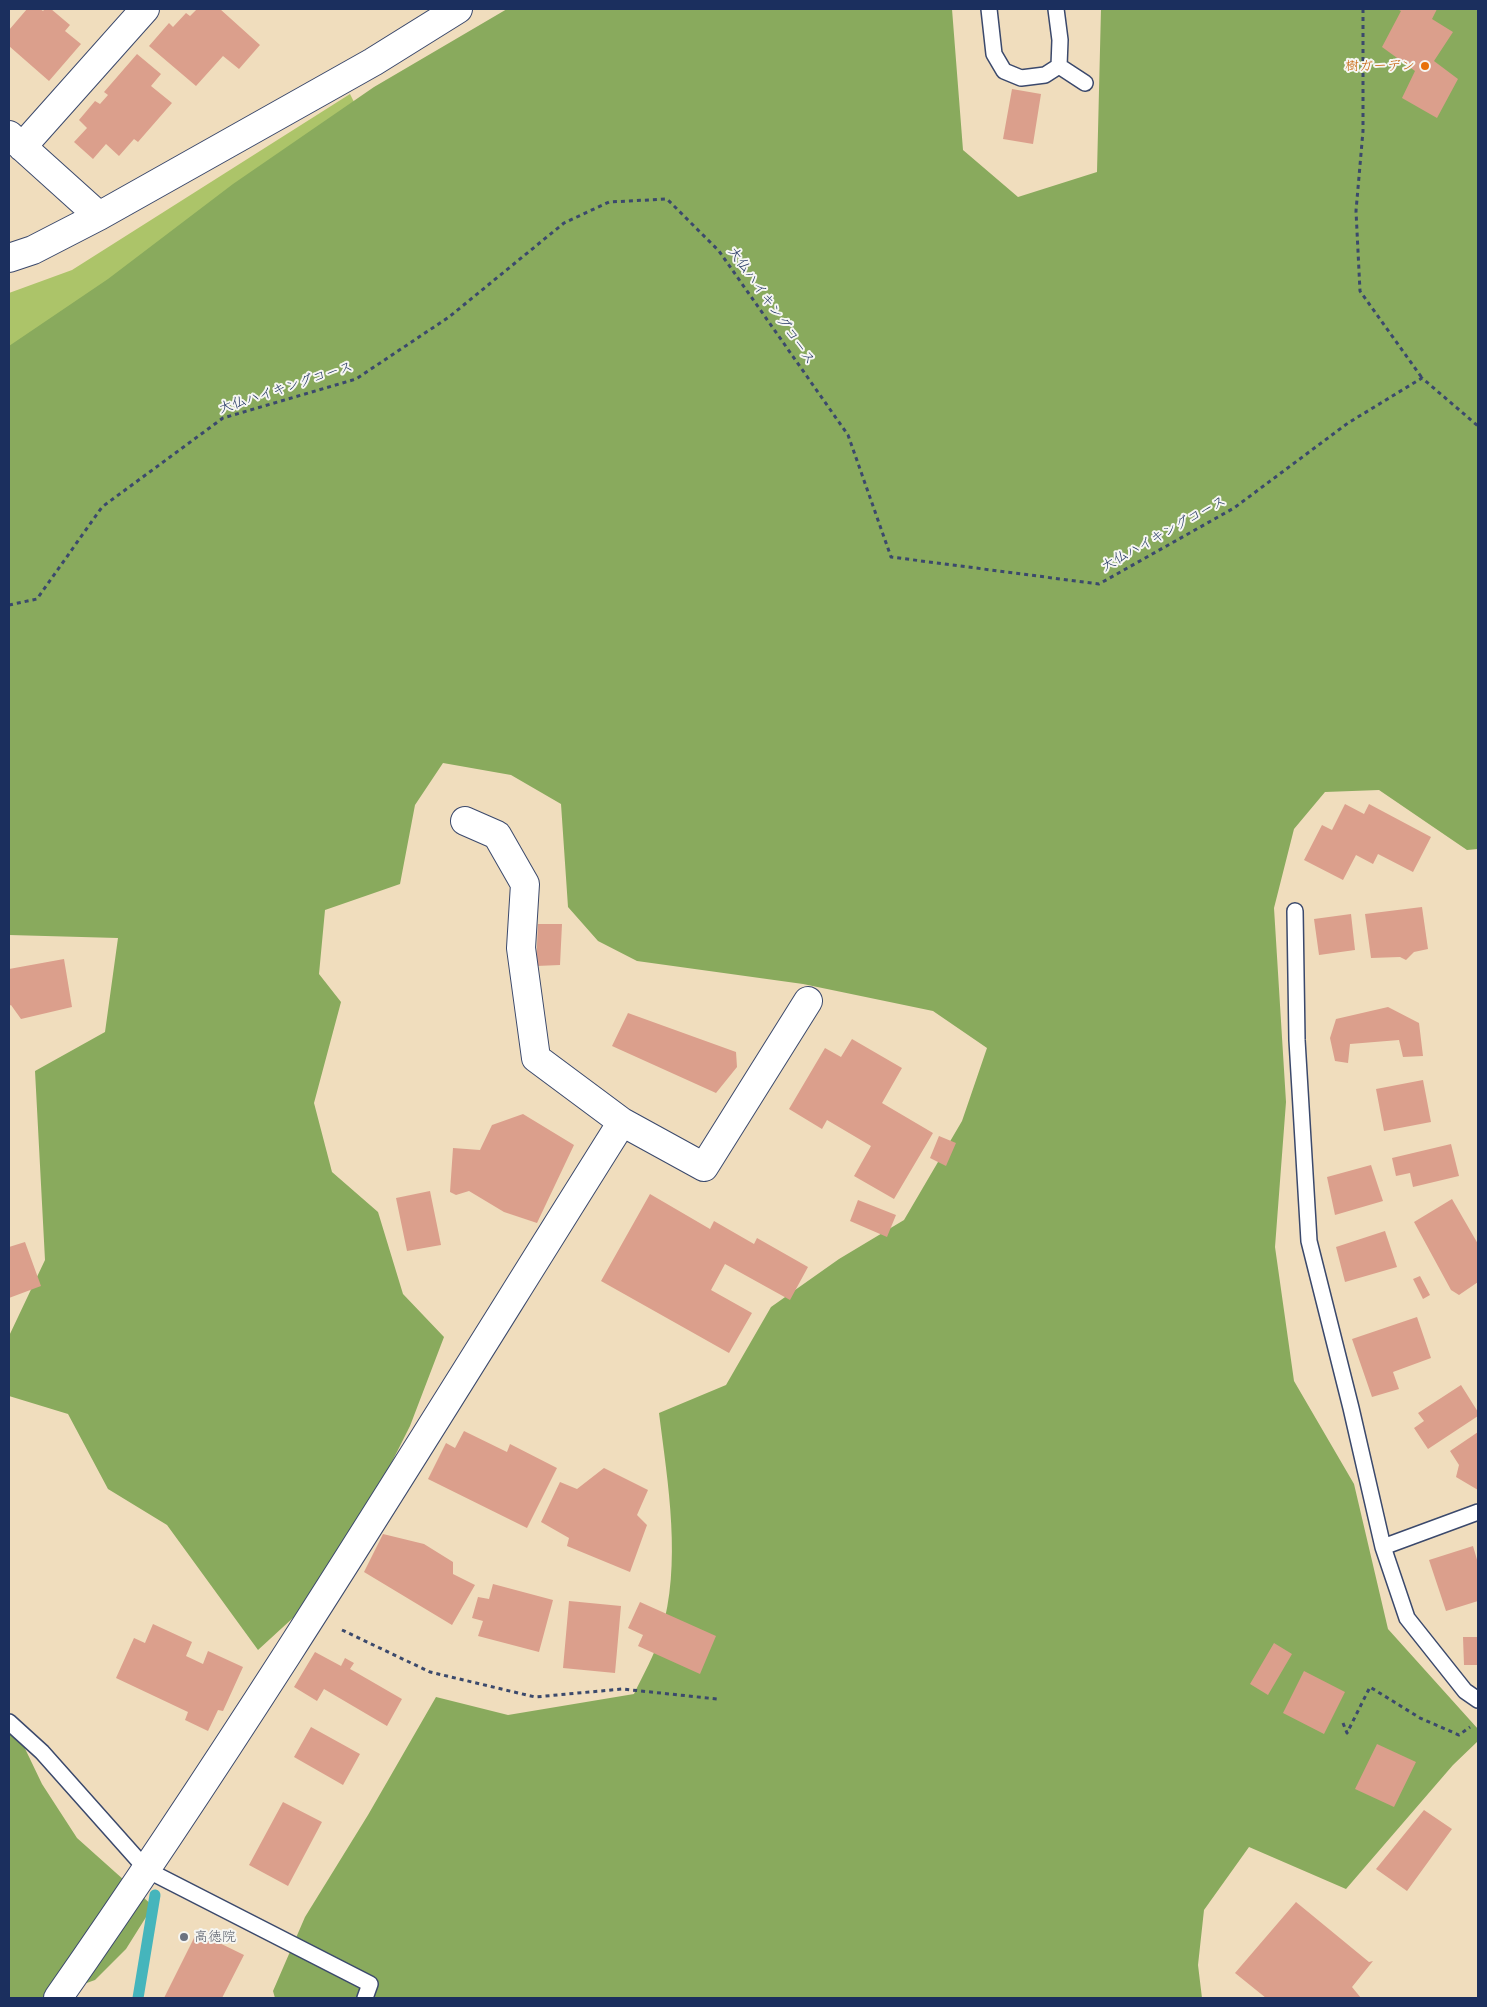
<!DOCTYPE html>
<meta charset="utf-8">
<style>
body{margin:0}
#map{position:relative;width:1487px;height:2007px;overflow:hidden;background:#f0ddbd;font-family:"Shantell Sans",sans-serif}
canvas{display:block}
.frame{position:absolute;inset:0;border:10px solid #1b2f5e;pointer-events:none}
</style>
<div id="map">
<canvas width="1487" height="2007"></canvas>
<div class="frame"></div>
</div>
<script>
const context = document.querySelector('canvas').getContext('2d');
context.lineJoin = 'round';
function fillPath(path, color) { context.fillStyle = color; context.fill(path, 'evenodd'); }
function strokePath(path, color, width, dash) { context.strokeStyle = color; context.lineWidth = width; context.lineCap = dash ? 'butt' : 'round'; context.setLineDash(dash || []); context.stroke(path); }
function label(font, color, halo, rows, align = 'center') {
  context.font = font + ' "Shantell Sans","Klee One",sans-serif'; context.lineWidth = 4; context.setLineDash([]); context.textBaseline = 'middle'; context.strokeStyle = halo; context.fillStyle = color; for (const [text, x, y, turn = 0] of rows) {
    context.save(); context.translate(x, y); context.rotate((+turn || 0) * Math.PI / 180); context.textAlign = isNaN(turn) ? turn : align; if (halo) context.strokeText(text, 0, 0); context.fillText(text, 0, 0); context.restore();
  }
}
const green = new Path2D(`
 M350 94 370 134 9 375V293L72 270Z`);
const forest = new Path2D(`
 M507 9H952L963 150 1018 197 1097 172 1101 9H1478V849L1467 850 1379 790 1325 792 1294 829 1274 908 1286 1102 1275 1247 1294 1381 1354 1484 1388 1629 1478 1729V1741L1453 1765 1346 1889 1249 1847 1204 1910 1198 1965 1202 1998H275L273 1991 305 1917 368 1815 436 1697 508 1715 634 1694C643 1675 655 1654 661 1634 682 1563 668 1485 659 1413L726 1385 771 1307 839 1259 904 1220 962 1121 987 1048 933 1011 803 984 637 961 598 941 568 907 561 804 511 775 443 763 415 805 400 884 325 910 319 974 341 1002 314 1103 332 1172 378 1212 403 1294 444 1337 410 1426 331 1583 258 1650 167 1525 108 1489 68 1414 9 1396V1336L45 1260 35 1071 105 1032 118 938 9 935V346L108 279 233 184 374 87Z
 M9 1721 19 1736 42 1784 77 1838 153 1906 126 1949 95 1980 45 1998H9Z`);
const stream = new Path2D(`
 M138 1998 155 1895`);
const building = new Path2D(`
 M27 9H40L43 11 45 9H51L70 25 65 31 81 44 49 81 9 46V30Z
 M197 9H220L260 45 239 69 223 56 196 86 149 46 169 23 173 27 186 13 190 16Z
 M1397 9H1437L1432 19 1453 32 1434 61 1458 79 1437 118 1402 98 1415 71 1382 47 1401 11Z
 M137 54 161 74 151 86 172 103 138 142 134 139 119 156 106 144 93 159 74 142 87 128 79 120 95 101 100 104 108 95 104 92Z
 M1012 89 1041 94 1033 144 1003 139Z
 M1345 804 1364 814 1369 804 1431 837 1413 872 1378 854 1373 864 1356 855 1343 880 1304 860 1322 825 1332 830Z
 M1422 907 1428 949 1414 952 1406 960 1400 957 1371 958 1365 914Z
 M1351 914 1355 950 1319 955 1314 919Z
 M538 924H562L560 965 536 966Z
 M64 959 72 1007 21 1019 11 1005 9 1006V969Z
 M1388 1007 1419 1023 1423 1056 1403 1057 1399 1040 1350 1044 1348 1063 1335 1061 1330 1038 1336 1019Z
 M628 1013 736 1052 737 1067 716 1093 612 1046Z
 M852 1039 902 1068 882 1103 933 1133 894 1199 854 1176 871 1146 827 1120 822 1129 789 1109 825 1048 841 1057Z
 M1423 1080 1431 1122 1384 1131 1376 1089Z
 M523 1114 574 1145 537 1223 504 1212 469 1191 456 1195 450 1192 453 1148 480 1150 492 1125Z
 M939 1136 956 1143 946 1166 930 1158Z
 M1451 1144 1459 1176 1413 1187 1410 1173 1396 1176 1392 1158Z
 M1371 1165 1383 1201 1335 1215 1327 1177Z
 M430 1191 441 1245 407 1251 396 1198Z
 M650 1194 710 1229 714 1221 754 1244 757 1238 808 1267 790 1300 725 1264 711 1290 752 1313 729 1353 601 1281Z
 M1452 1199 1478 1244V1282L1459 1295 1451 1290 1414 1222Z
 M858 1200 896 1215 887 1237 850 1221Z
 M1385 1231 1397 1267 1345 1282 1336 1247Z
 M25 1242 41 1286 9 1298V1247Z
 M1420 1276 1430 1295 1423 1299 1413 1279Z
 M1417 1317 1431 1358 1393 1372 1399 1389 1372 1397 1352 1339Z
 M1461 1385 1478 1412V1416L1428 1449 1414 1428 1424 1421 1418 1413Z
 M464 1431 507 1452 510 1444 557 1468 527 1528 428 1479 446 1443 455 1448Z
 M1478 1432V1490L1456 1477 1459 1465 1450 1451Z
 M604 1468 648 1490 637 1515 647 1525 630 1572 567 1546 569 1538 541 1522 560 1482 577 1489Z
 M383 1534 424 1544 453 1562V1574L475 1585 452 1625 364 1572Z
 M1473 1546 1478 1563V1601L1446 1611 1429 1560Z
 M493 1584 553 1600 539 1652 478 1636 483 1621 472 1618 478 1597 489 1599Z
 M569 1601 621 1606 615 1673 563 1668Z
 M640 1602 716 1636 700 1674 638 1646 643 1635 628 1628Z
 M153 1624 192 1642 186 1656 203 1664 208 1651 243 1667 223 1711 218 1710 208 1731 185 1720 188 1712 116 1678 134 1638 145 1643Z
 M1463 1637H1478V1665H1464Z
 M1274 1643 1292 1654 1268 1695 1250 1684Z
 M315 1652 341 1666 345 1658 354 1663 350 1669 402 1699 387 1726 324 1689 317 1701 294 1687Z
 M1304 1671 1345 1692 1324 1734 1283 1713Z
 M311 1727 360 1754 343 1785 294 1757Z
 M1377 1744 1416 1762 1394 1807 1355 1789Z
 M283 1802 322 1822 288 1886 249 1865Z
 M1424 1810 1452 1829 1407 1891 1376 1869Z
 M1296 1902 1369 1962 1373 1961 1352 1987 1361 1998H1266L1235 1973Z
 M197 1932 244 1955 222 1998H164Z`);
const path = new Path2D(`
 M1363 9V131L1356 211 1360 291 1422 378
 M9 605 37 599 102 507 223 418 356 379 449 317 564 223 609 202 667 199 719 251 848 435 891 557 1099 584 1234 508 1348 423 1422 378 1478 426
 M342 1630 430 1672 535 1697 622 1689 717 1699
 M1343 1723 1347 1733 1370 1687 1420 1718 1459 1735 1470 1727`);
const lane = new Path2D(`
 M989 9 994 54 1004 71 1021 78 1045 75 1059 66 1060 40 1056 9
 M1059 66 1085 83
 M1295 911 1297 1040 1309 1241 1351 1408 1383 1547 1478 1512
 M1383 1547 1407 1618 1465 1691 1478 1700
 M9 1722 42 1752 147 1870 370 1984 365 1998`);
const street = new Path2D(`
 M9 135 99 216
 M22 147 145 9
 M9 258 33 250 99 216 373 62 458 9
 M465 821 497 835 525 884 521 948 536 1058 622 1122
 M58 1998C257 1713 437 1416 622 1122L704 1167 808 1001`);
const markers = [
 [1425,66,5,"#e8710a"],
 [184,1937,5,"#6b7280"]
];
const foodNames = [
 ["樹ガーデン",1415,66]
];
const streetNames = [
 ["大仏ハイキングコース",771,306,55],
 ["大仏ハイキングコース",286,388,-18],
 ["大仏ハイキングコース",1164,534,-29]
];
const worshipNames = [
 ["高徳院",194,1937]
];
fillPath(green, '#acc469');
fillPath(forest, '#89aa5d');
strokePath(stream, '#45b5bc', 11);
fillPath(building, '#db9f8c');
strokePath(lane, '#3b496c', 18);
strokePath(street, '#3b496c', 30);
strokePath(path, '#3b496c', 3, [4, 4]);
strokePath(lane, '#fff', 15);
strokePath(street, '#fff', 28);
for (const [x, y, r, color] of markers) { const dot = new Path2D(); dot.arc(x, y, r, 0, 2 * Math.PI); context.fillStyle = color; context.fill(dot); strokePath(dot, '#f6f6f2', 2); }
label('14px', '#c56008', '#f6f6f2', foodNames, 'right');
label('14px', '#1b2f5e', '#f6f6f2', streetNames);
label('14px', '#5b616d', '#f6f6f2', worshipNames, 'left');
</script>
